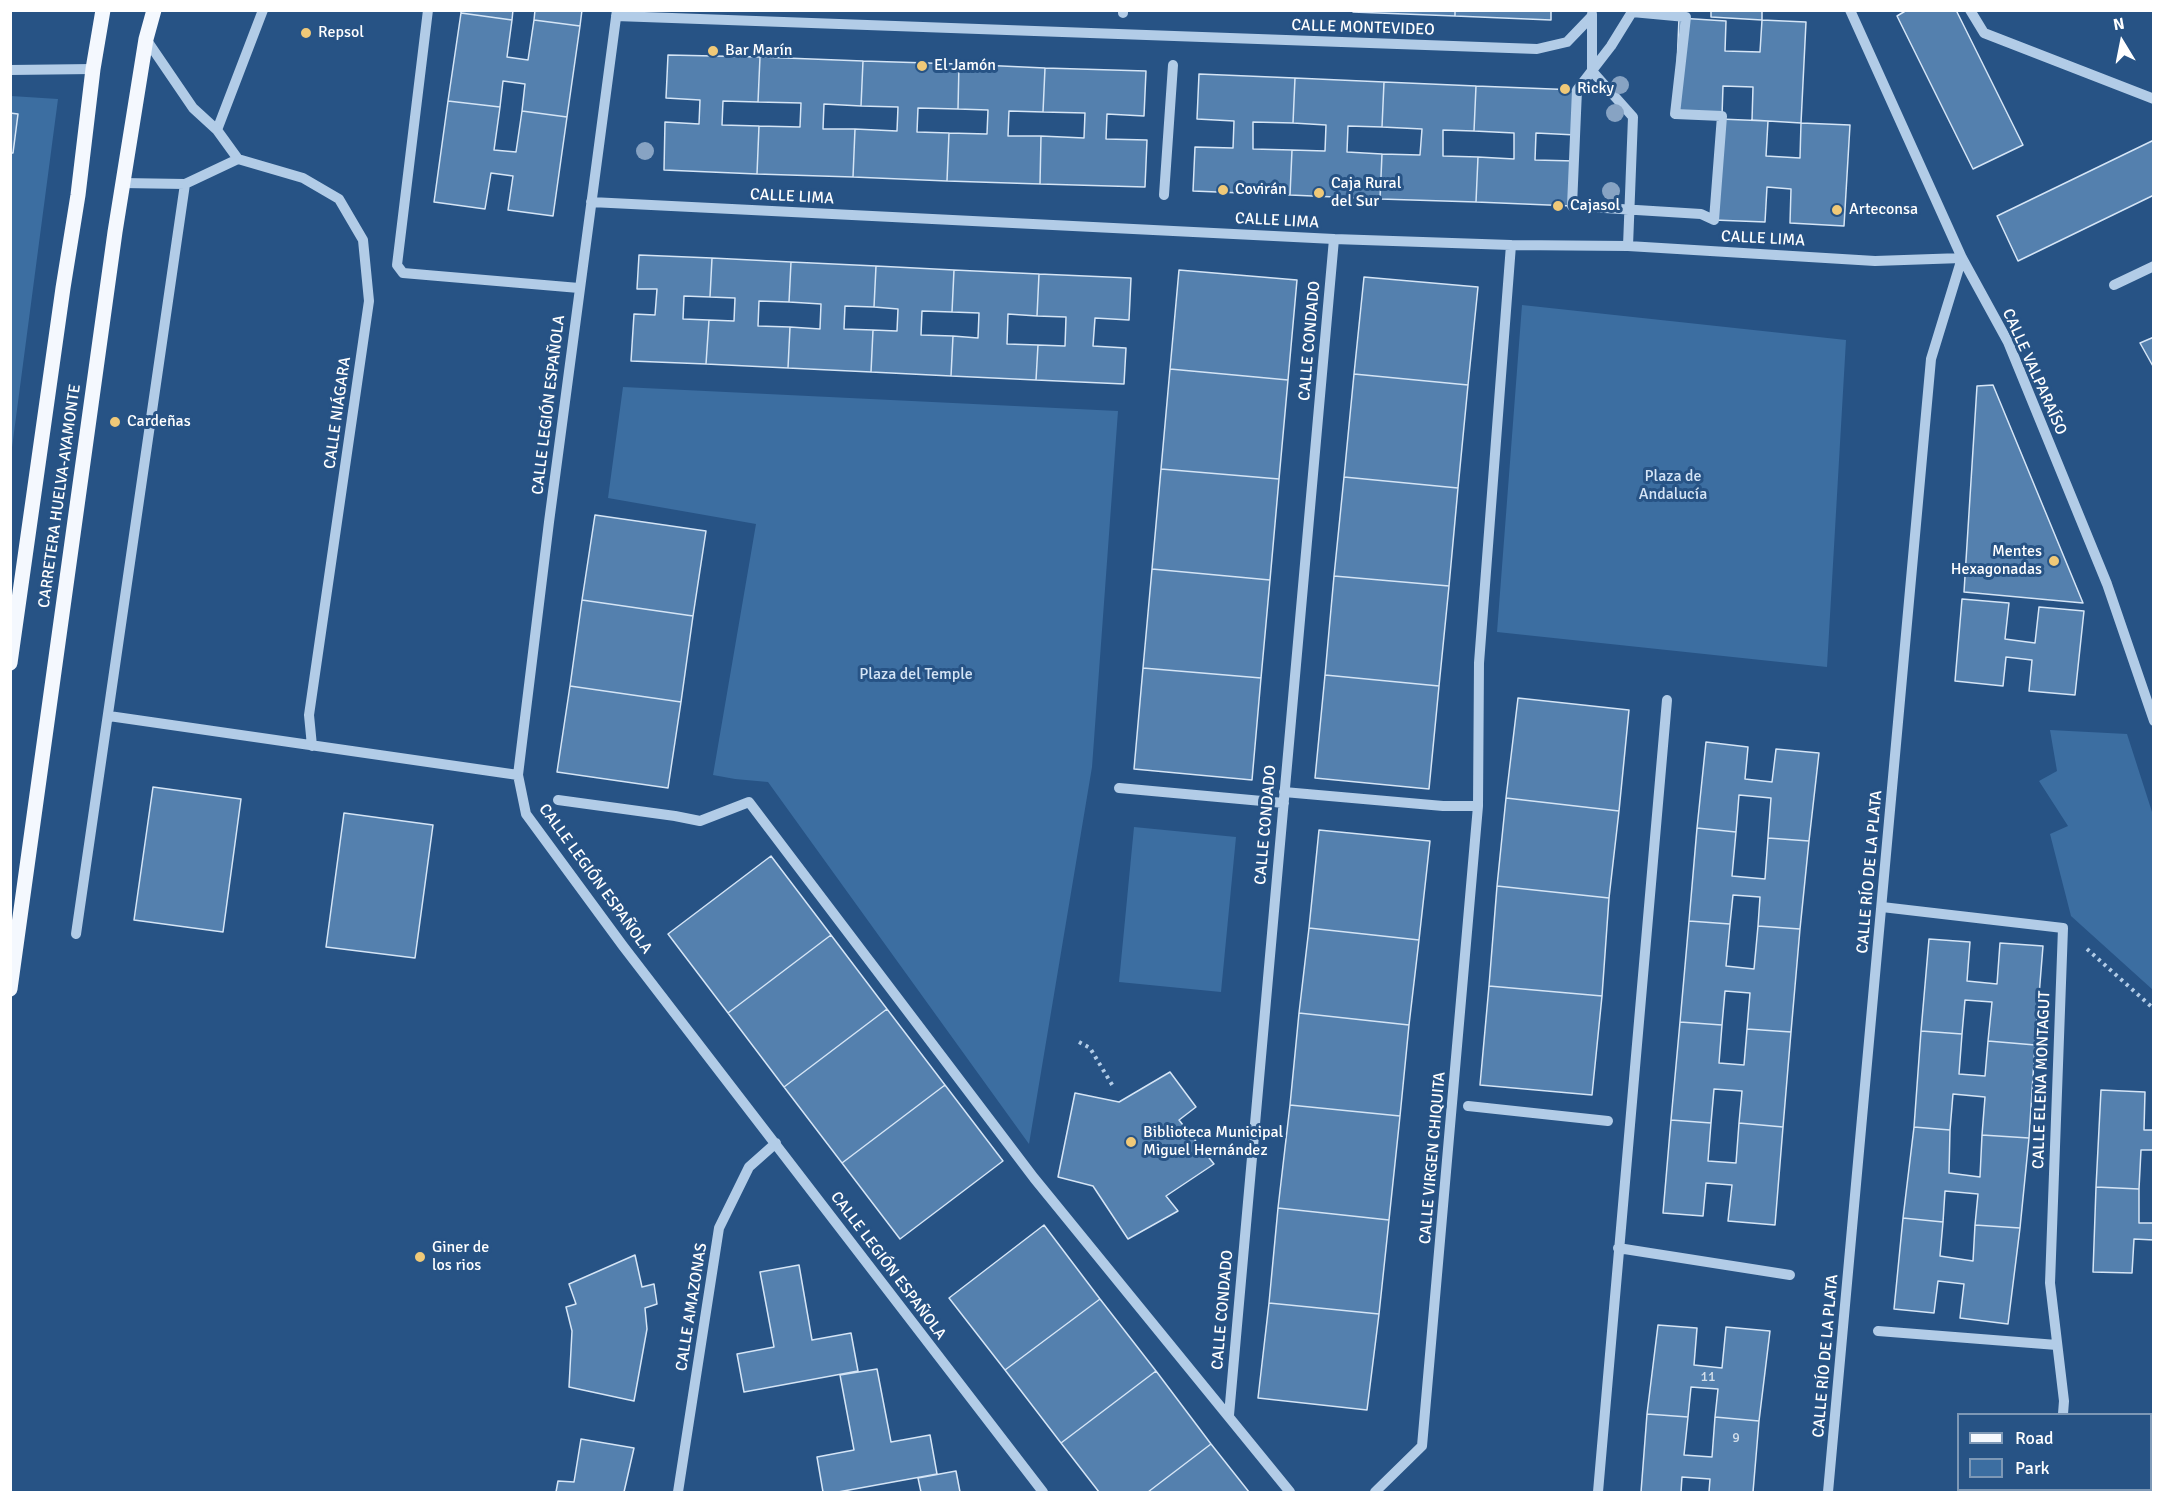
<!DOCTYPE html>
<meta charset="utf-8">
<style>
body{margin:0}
#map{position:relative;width:2164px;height:1503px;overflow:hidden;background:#275385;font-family:Signika,sans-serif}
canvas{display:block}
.frame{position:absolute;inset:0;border:12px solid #fff;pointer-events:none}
.legend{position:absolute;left:1957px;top:1413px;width:195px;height:78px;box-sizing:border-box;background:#275385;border:2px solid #7d98b6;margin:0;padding:8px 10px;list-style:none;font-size:18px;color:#fff}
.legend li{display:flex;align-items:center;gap:12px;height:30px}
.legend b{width:30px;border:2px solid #7d98b6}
.north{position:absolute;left:2092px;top:12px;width:60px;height:60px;-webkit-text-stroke:4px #275385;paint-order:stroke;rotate:350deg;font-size:16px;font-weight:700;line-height:24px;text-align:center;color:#fff}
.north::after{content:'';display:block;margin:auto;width:21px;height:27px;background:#fff;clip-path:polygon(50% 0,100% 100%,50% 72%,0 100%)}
</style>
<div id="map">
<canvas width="2164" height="1503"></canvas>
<div class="frame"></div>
<ul class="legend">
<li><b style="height:8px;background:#f4f8fe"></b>Road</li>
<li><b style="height:16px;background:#3c6ea1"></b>Park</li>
</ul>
<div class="north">N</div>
</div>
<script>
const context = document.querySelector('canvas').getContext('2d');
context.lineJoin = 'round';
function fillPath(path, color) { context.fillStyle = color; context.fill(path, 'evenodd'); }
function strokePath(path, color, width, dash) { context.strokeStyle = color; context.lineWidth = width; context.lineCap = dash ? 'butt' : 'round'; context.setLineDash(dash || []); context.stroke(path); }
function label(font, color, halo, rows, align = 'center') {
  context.font = font + ' Signika,sans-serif'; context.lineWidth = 6; context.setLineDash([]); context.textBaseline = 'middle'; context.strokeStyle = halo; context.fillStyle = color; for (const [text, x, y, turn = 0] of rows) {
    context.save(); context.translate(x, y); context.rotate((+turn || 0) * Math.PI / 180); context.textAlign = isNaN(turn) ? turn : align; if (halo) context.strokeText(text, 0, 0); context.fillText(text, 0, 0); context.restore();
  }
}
const green = new Path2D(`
 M11 96 58 99 11 455Z
 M1522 305 1846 340 1827 667 1497 632Z
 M623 387 1118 411 1092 767 1029 1144 768 782 735 779 713 775 756 524 608 498Z
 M2050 730 2127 734 2153 815V990L2071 916 2050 834 2068 826 2039 781 2057 771Z
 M1134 827 1236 837 1221 992 1119 982Z`);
const building = new Path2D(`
 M461 10H513L512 20 461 13Z
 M535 10H582L580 26 534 20Z
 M1353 10H1455V16L1353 12Z
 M1455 10H1551V20L1455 16Z
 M1711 10H1762V20L1711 17Z
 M1907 10H1956L2023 145 1973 169 1897 16Z
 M461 13 512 20 507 57 528 60 534 20 580 26 567 117 522 111 525 84 503 81 500 107 448 101Z
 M1679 18 1726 21 1725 51 1760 52 1762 20 1806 22 1801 123 1752 120 1753 87 1723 86 1722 116 1675 114Z
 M668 55 760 57 758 102 723 101 722 125 759 126 757 174 664 170 665 122 699 124 700 100 666 98Z
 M760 57 863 61 861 106 824 104 823 129H855L853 177 757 174 759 126 800 127 801 103 758 102Z
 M863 61 959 64 958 109 918 108 917 132 949 133 947 181 853 177 855 129 897 131 898 107 861 106Z
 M959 64 1045 68 1043 112 1009 111 1008 136H1041L1040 184 947 181 949 133 987 134 988 110 958 109Z
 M1045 68 1146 71 1144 116 1107 114 1106 139 1147 140 1145 187 1040 184 1041 136 1084 138 1085 113 1043 112Z
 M1199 74 1295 78 1293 123 1253 122V149L1292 150 1290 195 1193 191 1195 147 1233 148 1234 121 1197 119Z
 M1295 78 1384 82 1382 127 1348 126 1347 152 1382 154 1380 199 1290 195 1292 150 1325 151 1326 125 1293 123Z
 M1384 82 1476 86 1474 131 1443 130V156L1478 157 1476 202 1380 199 1382 154 1420 155 1422 129 1382 127Z
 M1476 86 1577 90 1576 135 1536 133 1535 160 1575 161 1572 206 1476 202 1478 157 1514 159V133L1474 131Z
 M448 101 500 107 494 150 516 152 522 111 567 117 553 216 508 210 513 176 491 173 485 209 434 202Z
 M10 113 18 114 13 153H10Z
 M1720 119 1768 121 1766 156 1800 158 1801 123 1850 125 1844 226 1790 223 1791 189 1767 187 1765 222 1714 220Z
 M2154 140V195L2018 261 1997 216Z
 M639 255 712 258 710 297 684 296 683 319 709 320 706 364 631 361 634 314 655 315 657 289H637Z
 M712 258 791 262 789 302 759 301 758 326 790 327 788 368 706 364 709 320 734 321 735 298 710 297Z
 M791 262 876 266 874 307 845 306 844 329 873 330 871 372 788 368 790 327 820 329 821 304 789 302Z
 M876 266 954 270 952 312 922 311 921 335 953 336 951 376 871 372 873 330 897 331 898 309 874 307Z
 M954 270 1039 274 1037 316 1008 314 1007 344 1038 345 1036 380 951 376 953 336 978 338 979 313 952 312Z
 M1179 270 1297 280 1288 380 1170 369Z
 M1039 274 1131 278 1129 320 1095 318 1093 346 1126 348 1124 384 1036 380 1038 345 1065 346 1066 317 1037 316Z
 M1364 277 1478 287 1468 385 1354 374Z
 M2154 337V368L2140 343Z
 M1170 369 1288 380 1279 479 1161 469Z
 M1354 374 1468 385 1458 488 1344 477Z
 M1993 385 2083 603 1964 592 1977 386Z
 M1161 469 1279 479 1270 580 1152 569Z
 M1344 477 1458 488 1449 586 1334 576Z
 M595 515 706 531 693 616 582 600Z
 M1152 569 1270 580 1261 678 1143 668Z
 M1334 576 1449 586 1439 686 1325 675Z
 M1962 599 2009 603 2005 639 2035 643 2039 607 2084 611 2075 695 2029 691 2032 660 2006 657 2003 686 1955 681Z
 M582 600 693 616 681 702 570 686Z
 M1143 668 1261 678 1252 780 1134 769Z
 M1325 675 1439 686 1429 789 1315 778Z
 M570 686 681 702 668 788 557 772Z
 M1518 698 1629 710 1619 811 1506 798Z
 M1706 742 1748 747 1745 779 1772 782 1776 749 1819 753 1809 841 1768 838 1771 798 1739 795 1736 832 1697 828Z
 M153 787 241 799 223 932 134 920Z
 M1506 798 1619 811 1609 898 1497 886Z
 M344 813 433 825 415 958 326 947Z
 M1697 828 1736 832 1732 876 1765 879 1768 838 1809 841 1800 929 1758 926 1760 897 1733 895 1730 924 1689 921Z
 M1319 830 1430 841 1419 940 1309 928Z
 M771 856 831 935 728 1013 668 934Z
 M1497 886 1609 898 1602 996 1489 986Z
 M1689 921 1730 924 1726 966 1754 969 1758 926 1800 929 1791 1032 1747 1029 1750 993 1725 991 1722 1025 1680 1022Z
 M1309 928 1419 940 1409 1025 1299 1013Z
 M831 935 887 1009 784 1087 728 1013Z
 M1929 939 1970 942 1967 981 1997 984 2000 943 2043 946 2035 1045 1988 1041 1992 1002 1965 1000 1962 1034 1921 1031Z
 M1489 986 1602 996 1592 1095 1480 1085Z
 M887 1009 945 1085 842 1163 784 1087Z
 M1299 1013 1409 1025 1400 1116 1290 1105Z
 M1680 1022 1722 1025 1719 1063 1744 1065 1747 1029 1791 1032 1783 1127 1739 1123 1742 1091 1714 1089 1711 1123 1671 1120Z
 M1921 1031 1962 1034 1959 1074 1985 1076 1988 1041 2035 1045 2029 1138 1982 1135 1985 1097 1953 1094 1950 1130 1914 1127Z
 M1170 1072 1196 1107 1179 1120 1214 1164 1166 1196 1178 1211 1128 1239 1093 1186 1058 1177 1075 1093 1119 1102Z
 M945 1085 1003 1161 900 1239 842 1163Z
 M2101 1090 2145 1092 2144 1130H2154V1150H2141L2139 1189 2096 1187Z
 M1290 1105 1400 1116 1389 1220 1278 1208Z
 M1671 1120 1711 1123 1708 1161 1736 1163 1739 1123 1783 1127 1775 1225 1728 1221 1732 1185 1706 1183 1703 1216 1663 1213Z
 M1914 1127 1950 1130 1949 1173 1980 1177 1982 1135 2029 1138 2020 1228 1975 1225 1978 1194 1945 1191 1943 1222 1903 1218Z
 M2096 1187 2139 1189V1223H2154V1240L2134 1239 2132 1273 2093 1272Z
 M1278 1208 1389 1220 1379 1314 1269 1303Z
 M1903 1218 1943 1222 1940 1256 1973 1261 1975 1225 2020 1228 2008 1324 1960 1318 1964 1284 1938 1281 1934 1313 1894 1309Z
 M1044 1225 1100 1299 1005 1370 949 1298Z
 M635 1255 642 1287 654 1284 657 1304 645 1308 647 1329 634 1401 569 1387 572 1331 566 1307 576 1304 569 1284Z
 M799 1265 812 1340 851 1333 858 1371 744 1392 737 1354 774 1347 760 1272Z
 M1100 1299 1156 1371 1061 1443 1005 1370Z
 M1269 1303 1379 1314 1367 1410 1258 1398Z
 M1658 1325 1697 1328 1694 1365 1722 1368 1726 1327 1770 1331 1759 1421 1715 1417 1718 1389 1691 1387 1688 1417 1647 1414Z
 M877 1369 891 1442 930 1435 937 1474 838 1492H823L817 1457 854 1450 840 1375Z
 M1156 1371 1211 1444 1148 1492H1099L1061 1443Z
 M1647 1414 1688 1417 1684 1455 1712 1457 1715 1417 1759 1421 1753 1492H1709L1710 1479 1682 1477 1681 1492H1641Z
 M581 1439 634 1448 624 1492H556L558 1481 574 1482Z
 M1211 1444 1249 1492H1148Z
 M956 1471 960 1492H921L918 1478Z`);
const path = new Path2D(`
 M2087 949 2154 1009
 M1079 1042 1090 1048 1114 1088`);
const minor = new Path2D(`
 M428 10 397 265 403 273 579 288
 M617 10 549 522 518 775 526 814 623 946 1043 1492
 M1850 10 1962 258 2008 342 2107 584 2154 721
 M1970 10 1984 33 2154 99
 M1632 12 1686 17 1675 114 1722 116 1714 220 1701 214 1572 206 1577 90 1611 46Z
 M1123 13V10
 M1592 14V71L1633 117 1628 246
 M616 16 1537 49 1567 42 1592 16
 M146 39 193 108 217 130 238 159
 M10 70 93 69
 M217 130 263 10
 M238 159 303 178 339 199 363 240 369 301 309 715 312 746
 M122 183 185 184 238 159
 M1164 195 1173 65
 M591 202 1334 239 1511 245 1628 246 1875 261 1962 258
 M2114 285 2154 266
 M109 716 518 775
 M1119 788 1284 803
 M1284 792 1443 806H1478
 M558 800 675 816 700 821 749 802 1034 1178 1290 1492
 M1882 907 2063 928 2050 1283 2064 1401 2063 1414
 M76 934 185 184
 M1468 1106 1608 1121
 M1618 1248 1790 1275
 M1878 1331 2057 1345
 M1229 1415 1334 239
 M678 1492 719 1228 749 1167 776 1143
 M1375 1492 1422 1446 1478 806 1479 663 1511 245
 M1598 1492 1667 700
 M1828 1492 1931 359 1962 258
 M2059 1492V1490`);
const major = new Path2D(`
 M10 663 63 288 78 195 93 69 103 10
 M10 989 115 232 146 39 154 10`);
const trees = [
 [1620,85],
 [1615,113],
 [645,151],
 [1611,191]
];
const markers = [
 [306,33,6,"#f0c978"],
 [713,51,6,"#f0c978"],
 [922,66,6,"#f0c978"],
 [1565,89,6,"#f0c978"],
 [1223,190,6,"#f0c978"],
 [1319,193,6,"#f0c978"],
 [1558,206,6,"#f0c978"],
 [1837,210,6,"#f0c978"],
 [115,422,6,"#f0c978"],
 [2054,561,6,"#f0c978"],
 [1131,1142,6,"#f0c978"],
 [420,1257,6,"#f0c978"]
];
const numberNames = [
 ["11",1708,1377],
 ["9",1736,1438]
];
const streetNames = [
 ["CALLE MONTEVIDEO",1363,28,2],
 ["CALLE LIMA",792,197,3],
 ["CALLE LIMA",1277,221,3],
 ["CALLE LIMA",1763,239,3],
 ["CALLE CONDADO",1310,341,-85],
 ["CALLE VALPARAÍSO",2034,372,66],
 ["CALLE LEGIÓN ESPAÑOLA",549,405,-83],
 ["CALLE NIÁGARA",338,413,-82],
 ["CARRETERA HUELVA-AYAMONTE",60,496,-82],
 ["CALLE CONDADO",1266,825,-85],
 ["CALLE RÍO DE LA PLATA",1870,872,-85],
 ["CALLE LEGIÓN ESPAÑOLA",595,879,54],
 ["CALLE ELENA MONTAGUT",2042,1080,-88],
 ["CALLE VIRGEN CHIQUITA",1433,1158,-85],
 ["CALLE LEGIÓN ESPAÑOLA",888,1266,53],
 ["CALLE AMAZONAS",692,1307,-81],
 ["CALLE CONDADO",1223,1310,-85],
 ["CALLE RÍO DE LA PLATA",1826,1356,-85]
];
const poiNames = [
 ["Repsol",318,33],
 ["Bar Marín",725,51],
 ["El Jamón",934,66],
 ["Ricky",1577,89],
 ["Caja Rural",1331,184],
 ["del Sur",1331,202],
 ["Covirán",1235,190],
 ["Cajasol",1570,206],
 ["Arteconsa",1849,210],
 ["Cardeñas",127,422],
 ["Mentes",2042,552,"right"],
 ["Hexagonadas",2042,570,"right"],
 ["Biblioteca Municipal",1143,1133],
 ["Miguel Hernández",1143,1151],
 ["Giner de",432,1248],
 ["los rios",432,1266]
];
const parkNames = [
 ["Plaza de",1673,477],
 ["Andalucía",1673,495],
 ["Plaza del Temple",916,675]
];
fillPath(green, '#3c6ea1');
fillPath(building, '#5480ae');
strokePath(building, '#d5e5f6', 1.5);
strokePath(path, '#b2cce7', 4, [3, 4.5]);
strokePath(minor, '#b2cce7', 10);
strokePath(major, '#f4f8fe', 15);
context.fillStyle = '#87a3c3';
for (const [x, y] of trees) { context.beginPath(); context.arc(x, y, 9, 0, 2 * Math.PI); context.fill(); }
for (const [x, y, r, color] of markers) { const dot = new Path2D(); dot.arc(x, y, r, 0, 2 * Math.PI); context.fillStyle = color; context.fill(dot); strokePath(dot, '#275385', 2); }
label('14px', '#d4dfeb', null, numberNames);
label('16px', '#fff', '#275385', streetNames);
label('16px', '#fff', '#275385', poiNames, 'left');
label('16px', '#d5e5f6', '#275385', parkNames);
</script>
